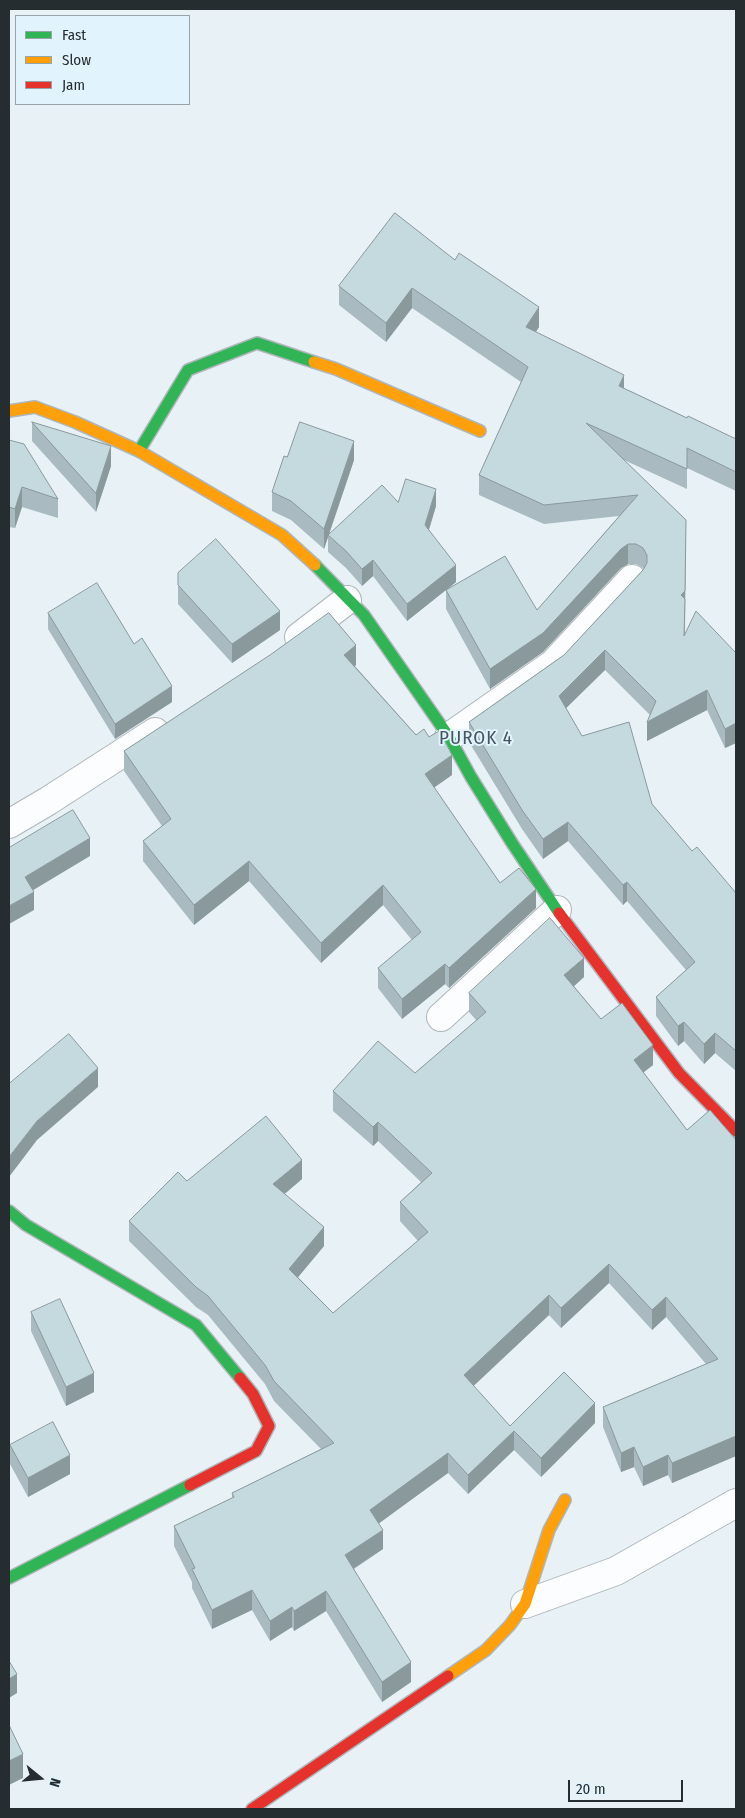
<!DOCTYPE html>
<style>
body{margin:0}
#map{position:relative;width:745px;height:1818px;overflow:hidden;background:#e7f1f6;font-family:"Fira Sans Condensed",sans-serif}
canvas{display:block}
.frame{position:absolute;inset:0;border:10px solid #262d30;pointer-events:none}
.legend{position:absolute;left:15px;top:15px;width:175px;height:90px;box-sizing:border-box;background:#e1f3fc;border:1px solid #96a4aa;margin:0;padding:6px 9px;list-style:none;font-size:15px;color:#262d30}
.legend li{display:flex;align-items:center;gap:10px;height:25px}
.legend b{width:25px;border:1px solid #96a4aa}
.north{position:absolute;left:15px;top:1753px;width:50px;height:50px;-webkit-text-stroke:4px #e1f3fc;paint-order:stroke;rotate:107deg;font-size:14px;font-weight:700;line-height:20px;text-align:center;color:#262d30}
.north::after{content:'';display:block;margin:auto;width:18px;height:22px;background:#262d30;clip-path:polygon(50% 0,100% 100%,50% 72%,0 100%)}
.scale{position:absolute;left:568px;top:1780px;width:115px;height:22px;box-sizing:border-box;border:2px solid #262d30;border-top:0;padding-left:6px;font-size:15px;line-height:18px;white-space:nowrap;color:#262d30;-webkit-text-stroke:4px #e1f3fc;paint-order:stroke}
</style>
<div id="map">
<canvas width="745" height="1818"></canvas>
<div class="frame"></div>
<ul class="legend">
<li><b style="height:6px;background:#30b455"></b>Fast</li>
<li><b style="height:6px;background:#ff9f0a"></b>Slow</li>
<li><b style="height:6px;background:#e5322d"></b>Jam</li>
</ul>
<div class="north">N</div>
<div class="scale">20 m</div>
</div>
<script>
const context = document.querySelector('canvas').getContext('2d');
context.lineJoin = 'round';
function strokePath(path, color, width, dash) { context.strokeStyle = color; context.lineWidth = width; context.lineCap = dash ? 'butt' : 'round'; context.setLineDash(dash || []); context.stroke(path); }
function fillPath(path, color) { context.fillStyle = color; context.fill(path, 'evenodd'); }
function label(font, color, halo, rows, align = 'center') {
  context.font = font + ' "Fira Sans Condensed",sans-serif'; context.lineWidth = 4; context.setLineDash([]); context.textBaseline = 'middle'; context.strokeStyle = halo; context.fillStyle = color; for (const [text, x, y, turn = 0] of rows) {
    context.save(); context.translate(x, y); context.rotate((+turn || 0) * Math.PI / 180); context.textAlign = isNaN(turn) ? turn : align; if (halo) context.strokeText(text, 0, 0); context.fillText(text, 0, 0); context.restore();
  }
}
const street = new Path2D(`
 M299 637 347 600
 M449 737 553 664 632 579
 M9 824 48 801 155 732
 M441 1017 557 910
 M525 1604 616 1571 736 1503`);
const fast = new Path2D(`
 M139 451 188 370 257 343 314 362
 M315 565 364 615 449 737 471 777 512 843 559 913
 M9 1211 26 1225 196 1325 240 1378
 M9 1578 190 1485`);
const slow = new Path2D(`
 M314 362 336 369 480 431
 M9 411 35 407 75 422 139 451 282 535 315 565
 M448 1676 486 1650 510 1625 525 1604 549 1530 565 1500`);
const jam = new Path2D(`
 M559 913 679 1073 736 1131
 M190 1485 256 1451 269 1426 253 1394 240 1378
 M252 1809 448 1676`);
const wall = new Path2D(`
 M395 213 539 327 536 332 624 388 687 418 736 439V491L687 468V489L624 460 686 520 685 636 736 653V743L725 748 707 710 647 741 650 715 605 670 566 708 582 736 652 804 692 851 736 893V1071L715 1053 704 1064 684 1041 678 1046 656 1016V997L686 970 627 901 623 905 568 841 543 859 522 829 469 742V722L564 655 644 569 643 568 636 564H628L621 568 543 652 490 689 446 609V590L407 621 373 576 362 586 346 568 328 552V537L324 549 291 520 272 511V492L287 457 354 460 329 534 398 502 436 506 429 530 456 582 448 589 537 610 619 516 544 524 479 495V475L521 382 412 308 386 342 339 305V286Z
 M32 422 111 466 96 512 32 441Z
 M9 440 58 499V518L22 507 15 528 9 527Z
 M178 573 280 630 232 663 178 604Z
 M48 613 134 644 172 702 115 739 48 629Z
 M356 665 355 666 452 775 434 787 500 883 536 908 449 988 445 984 402 1019 378 988V968L412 940 383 905 321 963 249 881 194 925 143 861V841L162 826 124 771V751Z
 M584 977 574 986 601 1019 653 1065 643 1072 687 1130 736 1140V1456L672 1483 668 1475 643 1486 634 1467 621 1472 603 1427V1407L706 1364 666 1317 652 1330 609 1283 561 1328 549 1315 473 1386 510 1426 595 1423 541 1477 514 1450 468 1494 448 1473 378 1523 383 1549 354 1569 411 1682 382 1702 326 1611 294 1631 292 1627 270 1641 252 1610 212 1629 192 1588V1582L174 1546V1526L232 1498V1493L321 1449 274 1401 265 1384 208 1315 196 1307 129 1241V1221L187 1181 302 1179 284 1194 324 1246 298 1277 333 1313 418 1241 400 1221V1202L421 1182 378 1141 373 1146 333 1111V1091L415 1073 477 1021 469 1012V993Z
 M31 1312 94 1392 66 1406 31 1331Z
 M10 1445 70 1474 28 1497 10 1464Z`);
const shadedWall = new Path2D(`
 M412 288V308L386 342V323Z
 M539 307V327L526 347V327Z
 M624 375V394L619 386Z
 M354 441V460L324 549V529Z
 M111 446V466L96 512V493Z
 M22 487V507L15 528V509Z
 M436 489V506L425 542V525Z
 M686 539 684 656 681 595Z
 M628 544V564L621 568 543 652 490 689V669L621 549Z
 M373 560V576L362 586V569Z
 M456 565V582L407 621V604Z
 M280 611V630L232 663V644Z
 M356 645V665L344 675V655Z
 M605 650V670L559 715V696Z
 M172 686V702L115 739V724Z
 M707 690V710L647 741V722Z
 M736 723V743L725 748V729Z
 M452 755V775L425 794V774Z
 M568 822V841L543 859V839Z
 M90 838V856L25 895V877Z
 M249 861V881L194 925V905Z
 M627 882V901L623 905V885Z
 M383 885V905L321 963V943Z
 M536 889V908L449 988V968Z
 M34 892V910L9 924V906Z
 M584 958V977L564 995V975Z
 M445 964V984L402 1019V999Z
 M684 1022V1041L678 1046V1026Z
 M715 1033V1053L704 1064V1044Z
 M653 1045V1065L634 1080V1060Z
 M98 1068V1087L37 1140 9 1177V1157L37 1121Z
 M378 1122V1141L373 1146V1127Z
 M302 1160V1179L273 1204V1184Z
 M324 1227V1246L289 1288V1269Z
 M609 1264V1283L561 1328V1308Z
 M549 1295V1315L464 1395V1375Z
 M666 1297V1317L652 1330V1310Z
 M94 1373V1392L66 1406V1387Z
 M595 1403V1423L541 1477V1458Z
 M514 1431V1450L468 1494V1475Z
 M736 1436V1456L672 1483V1463Z
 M634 1447V1467L621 1472V1453Z
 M448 1453V1473L370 1530V1510Z
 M70 1455V1474L28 1497V1478Z
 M668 1455V1475L643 1486V1467Z
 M383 1530V1549L345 1574V1555Z
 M252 1590V1610L212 1629V1610Z
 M326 1591V1611L294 1631V1611Z
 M292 1607V1627L270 1641V1621Z
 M411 1662V1682L382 1702V1682Z
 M17 1674V1693L9 1698V1679Z
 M23 1754V1778L9 1785V1761Z`);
const building = new Path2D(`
 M395 213 455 260 459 253 539 307 526 327 624 375 619 386 687 418 688 416 736 439V472L687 448V469L586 423 686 520 685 591 681 595 685 599 684 636 696 611 736 653V723L725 729 707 690 647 722 656 701 605 650 559 696 582 736 629 722 652 804 692 851 697 847 736 893V1051L715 1033 704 1044 684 1022 678 1026 656 997 695 962 627 882 623 885 568 822 543 839 522 810 469 722 564 655 643 570 647 563V555L643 548 636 544H628L621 549 543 633 490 669 446 590 505 556 537 610 638 495 544 505 479 475 528 367 412 288 386 323 339 286Z
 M32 422 111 446 96 493Z
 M300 422 354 441 324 529 291 501 272 492 284 456 287 457Z
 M9 440 24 444 58 499 22 487 15 509 9 507Z
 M406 479 436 489 425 525 456 565 407 604 373 560 362 569 346 551 328 535 382 485 398 502Z
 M216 539 280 611 232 644 178 585V573Z
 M97 583 134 644 142 638 172 686 115 724 48 613Z
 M329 613 356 645 344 655 416 735 424 729 429 737 439 731 452 755 425 774 500 883 519 868 536 889 449 968 445 964 402 999 378 968 421 932 383 885 321 943 249 861 194 905 143 841 171 819 124 751 270 655Z
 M73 810 90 838 25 877 34 892 9 906V848Z
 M550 918 584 958 564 975 601 1019 622 1003 653 1045 634 1060 687 1130 710 1110 736 1140V1436L672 1463 668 1455 643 1467 634 1447 621 1453 603 1407 718 1359 666 1297 652 1310 609 1264 561 1308 549 1295 464 1375 510 1426 564 1372 595 1403 541 1458 514 1431 468 1475 448 1453 370 1510 383 1530 345 1555 411 1662 382 1682 326 1591 294 1611 292 1607 270 1621 252 1590 212 1610 192 1569 195 1568 174 1526 234 1497 232 1493 334 1443 274 1381 265 1365 208 1296 196 1287 129 1221 178 1172 187 1181 266 1116 302 1160 273 1184 324 1227 289 1269 333 1313 428 1232 400 1202 432 1173 378 1122 373 1127 333 1091 378 1041 415 1073 486 1012 469 993Z
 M69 1034 98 1068 37 1121 9 1157V1084Z
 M60 1299 94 1373 66 1387 31 1312Z
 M53 1422 70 1455 28 1478 10 1445Z
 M9 1661 17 1674 9 1679Z
 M9 1725 23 1754 9 1761Z`);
const neighbourhoodNames = [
 ["PUROK 4",476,739]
];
strokePath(street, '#afb6ba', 30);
strokePath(fast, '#afb6ba', 14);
strokePath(slow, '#afb6ba', 14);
strokePath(jam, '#afb6ba', 14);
strokePath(street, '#fbfdfe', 28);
strokePath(fast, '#30b455', 11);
strokePath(slow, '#ff9f0a', 11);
strokePath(jam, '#e5322d', 11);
fillPath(wall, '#a9bbc0');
fillPath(shadedWall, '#8a999c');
fillPath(building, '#c5dadf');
strokePath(building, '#8a999c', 1);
context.letterSpacing = '1px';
label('19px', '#47565e', '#e1f3fc', neighbourhoodNames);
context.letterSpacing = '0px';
</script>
